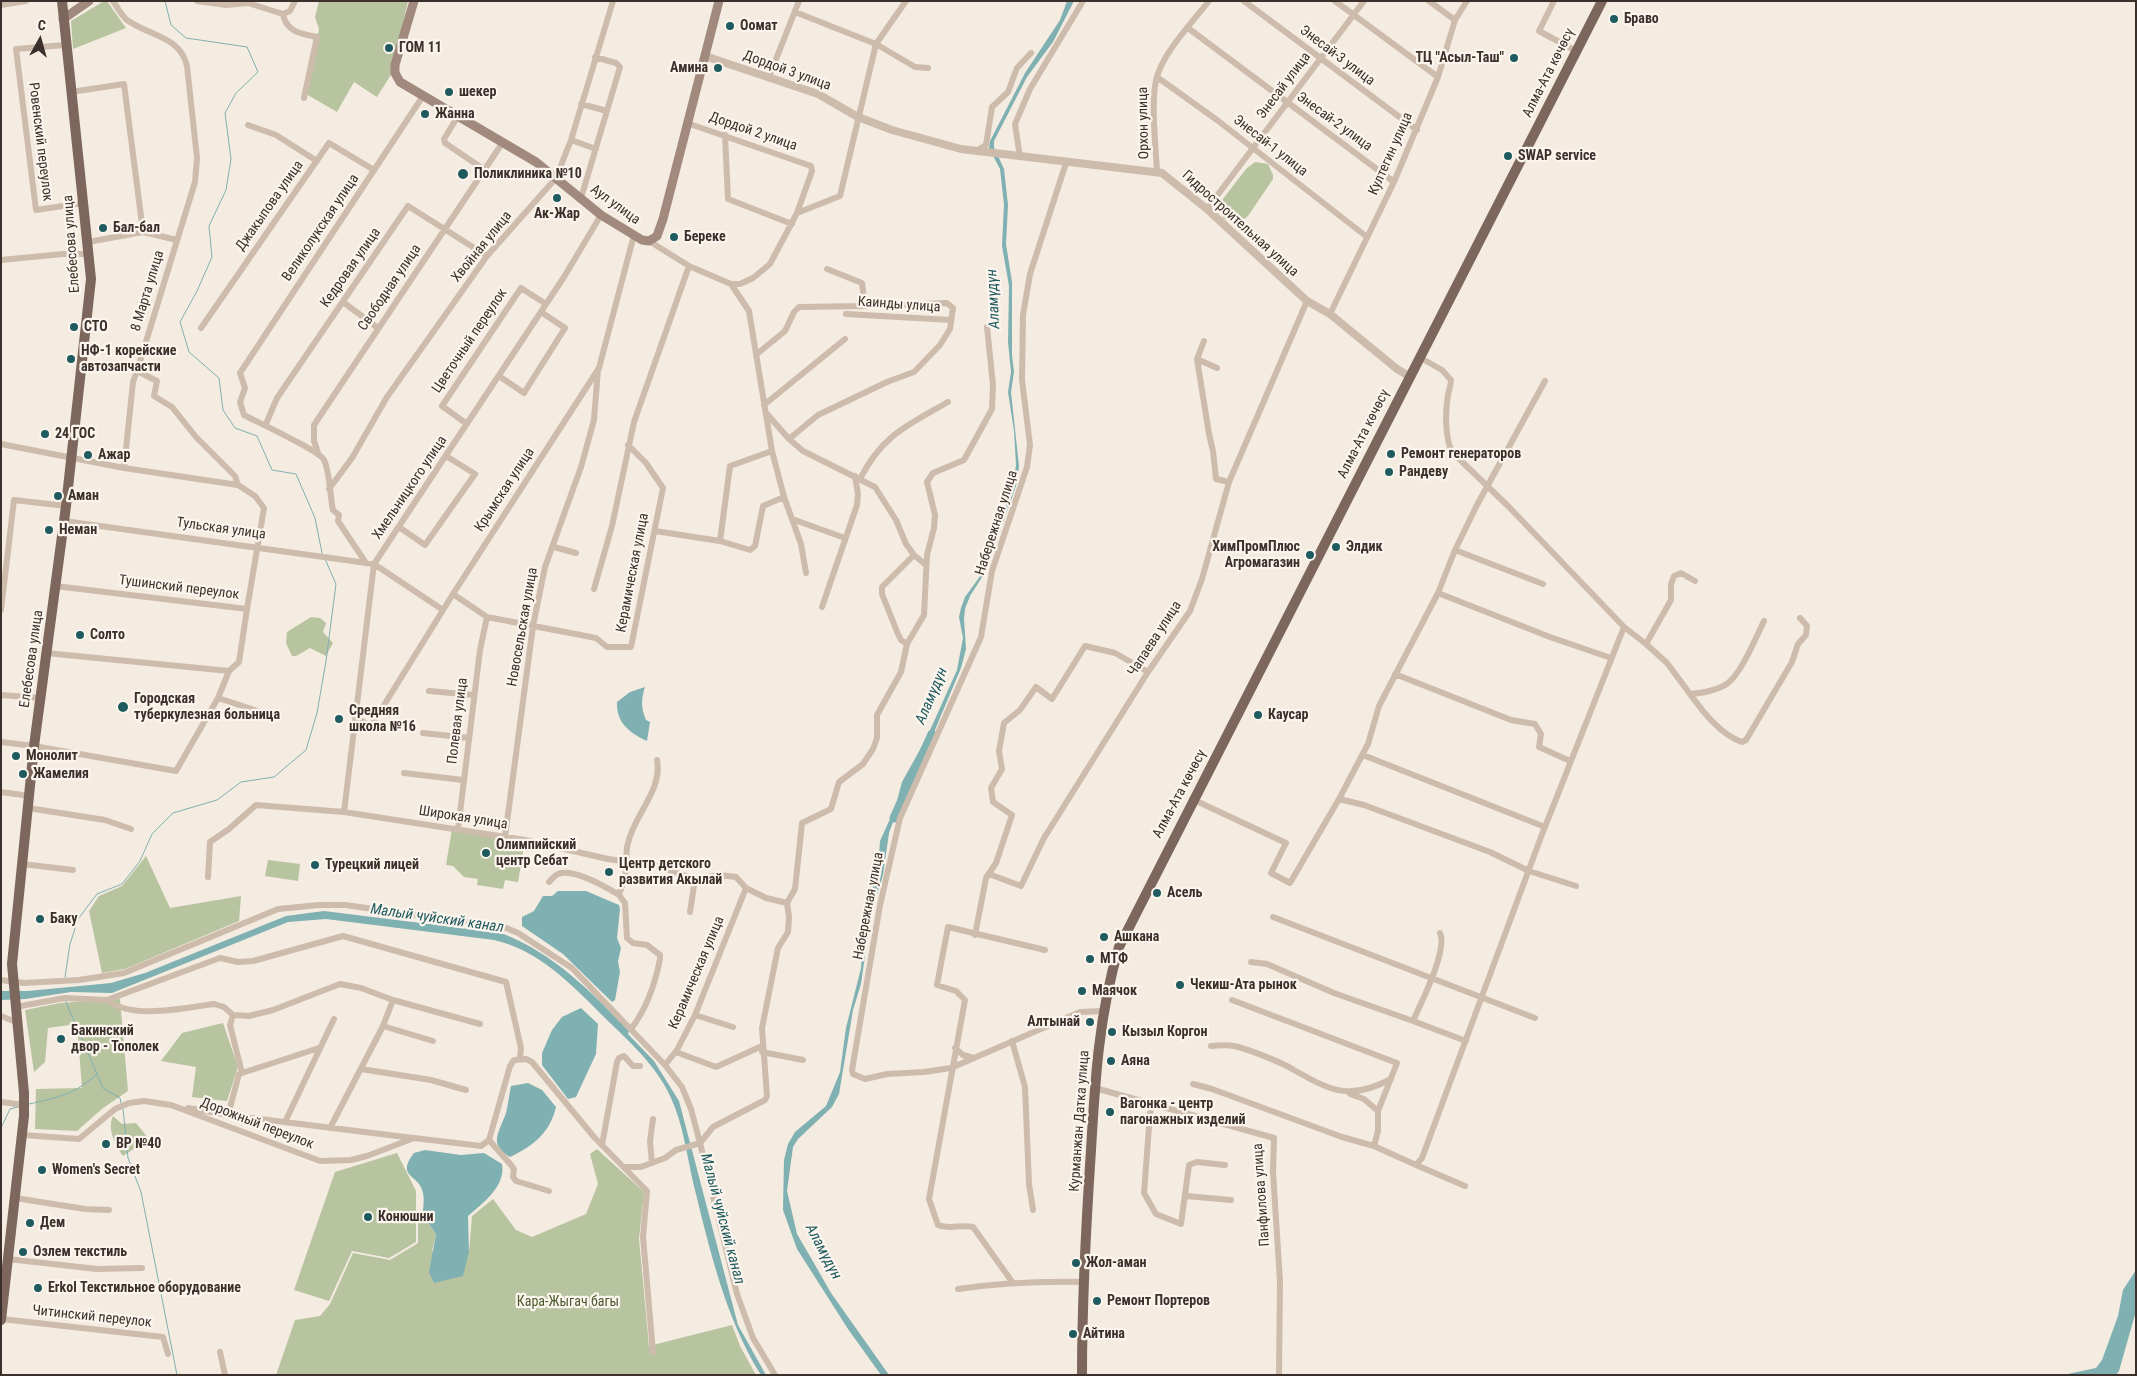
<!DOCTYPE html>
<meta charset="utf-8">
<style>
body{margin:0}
#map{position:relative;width:2137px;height:1376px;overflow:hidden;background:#f4ebe1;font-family:"Roboto Condensed",sans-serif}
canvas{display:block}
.frame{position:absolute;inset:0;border:2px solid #3b302b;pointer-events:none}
.north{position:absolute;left:15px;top:15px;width:50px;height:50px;-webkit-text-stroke:4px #fbf5ee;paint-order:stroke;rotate:7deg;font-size:14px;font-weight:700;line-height:20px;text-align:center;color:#3b302b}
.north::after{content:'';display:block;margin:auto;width:18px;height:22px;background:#3b302b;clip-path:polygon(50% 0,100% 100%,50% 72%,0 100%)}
</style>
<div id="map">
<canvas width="2137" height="1376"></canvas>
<div class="frame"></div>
<div class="north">С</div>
</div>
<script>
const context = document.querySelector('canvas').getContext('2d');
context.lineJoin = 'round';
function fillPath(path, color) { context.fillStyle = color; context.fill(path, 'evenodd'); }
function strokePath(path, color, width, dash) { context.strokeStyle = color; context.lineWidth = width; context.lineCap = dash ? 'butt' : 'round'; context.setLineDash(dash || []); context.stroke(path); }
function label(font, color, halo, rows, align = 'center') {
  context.font = font + ' "Roboto Condensed",sans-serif'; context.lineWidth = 4.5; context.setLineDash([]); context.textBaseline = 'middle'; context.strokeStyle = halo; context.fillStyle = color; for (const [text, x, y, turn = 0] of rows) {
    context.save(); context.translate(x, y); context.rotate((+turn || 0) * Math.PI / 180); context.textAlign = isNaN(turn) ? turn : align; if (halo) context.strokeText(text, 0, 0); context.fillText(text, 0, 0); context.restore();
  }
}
const green = new Path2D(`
 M104 1H107L126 28 73 49 71 21Z
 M319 1H408L392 73 377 97 354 82 337 112 306 94 319 29 315 17Z
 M1255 162 1268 164 1273 175V179L1248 216C1239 224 1233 224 1223 218L1219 204 1246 169Z
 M311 617 320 618 326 623 323 632 333 643 326 656 310 648 296 656H292L286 643 287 632Z
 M452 829 525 840 518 882 505 880 503 889 477 885 478 879 464 877 453 866 446 865Z
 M146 856 170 908 241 896 239 921 125 969 102 973 89 911 99 896 122 886Z
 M268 860 300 864 298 881 265 876Z
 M120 999 128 1091 103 1108 77 1131 35 1129 36 1089 82 1088 77 1024 48 1028 45 1062 34 1072 25 1010 60 1003Z
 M223 1023 238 1067 227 1101 192 1097 196 1067 161 1061 182 1033Z
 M113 1116 122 1124 136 1123 149 1139 123 1156C115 1144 107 1130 113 1116Z
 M597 1149 644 1192 639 1239 649 1346 732 1325 740 1346 756 1375H276L295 1320 320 1316 330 1304 353 1253 390 1260 418 1243V1221L429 1224 436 1234 432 1251 469 1252 472 1216 493 1199 516 1230 532 1237 586 1214 598 1184 590 1154Z
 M397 1153 416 1191V1242L389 1258 352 1251 329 1301 294 1290 335 1172Z`);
const water = new Path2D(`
 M1067 1H1074L1053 42 1027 77 994 141V147L1004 169 1008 205 1006 244 1012 282V355L1014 372 1011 392 1019 466 1016 486 986 571 970 596 965 609 964 619 966 649 961 668 932 737 913 766 889 833 883 875 871 914 861 984 853 1010 839 1094 832 1107 798 1139 793 1147 787 1191 797 1234 811 1258 831 1293 889 1375H881L848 1329 797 1249 783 1210 784 1160 788 1144 795 1132 826 1106 840 1072 846 1028 861 968 865 913 878 870 880 841 895 808 902 782 927 737 957 670 963 638 959 617 961 608 965 597 981 575 1013 486 1016 465 1014 431 1008 392 1011 372 1008 342 1009 286 1002 246 1004 204 1000 169 989 148 990 141 1025 73 1060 20Z
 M645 687C641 699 641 708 646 720L650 722 647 741C630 733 616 723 617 702L630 692Z
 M558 891H586L619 905 620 909 617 938 621 948 618 961 620 972 615 1000 612 1002 563 954 522 926V917L534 911 543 896H552Z
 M324 911 501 933C555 954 589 990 629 1031L628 1034 654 1061 679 1101 738 1325 766 1375H761C725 1318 709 1247 693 1182 687 1155 683 1124 671 1098 655 1061 620 1034 593 1006 564 977 534 949 494 940L326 919 288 922 112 993 71 992 25 999 1 1000V991H28L111 983 145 973 286 916Z
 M581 1008 598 1024 596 1054 576 1097 568 1099 542 1065V1053L552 1030 562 1017Z
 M528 1083 542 1090 556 1107C550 1133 533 1146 510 1157 488 1144 499 1133 506 1113 508 1105 509 1095 511 1086Z
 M425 1150 461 1155 484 1153 502 1164C506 1186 483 1203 468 1216L469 1252 463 1276 434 1283 429 1272 436 1234 429 1224 422 1222C422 1213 425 1202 423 1193 420 1174 395 1178 414 1153Z
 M2136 1270V1311L2119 1371 2116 1375H2063L2096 1368 2102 1360 2118 1316 2123 1290Z`);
const stream = new Path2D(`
 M165 1 171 25 186 38 247 47 258 72 236 93 225 113 231 159 226 190 209 226 212 257 197 291 180 322 189 352 219 378 223 410 235 428 257 436 272 470 296 474 315 518 322 553
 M65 977 70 944 78 919 97 894 122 884 140 861 152 834 173 813 217 800 241 782 274 777 306 750 317 713 326 661 336 584 325 559
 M65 1000 103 1088 120 1098 121 1103
 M29 1104C59 1097 74 1095 97 1074
 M123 1109 128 1158 141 1192 177 1375
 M1 1128 10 1109 18 1107`);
const river = new Path2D(`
 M894 818 932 734`);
const minor = new Path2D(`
 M113 1C117 7 122 16 127 20 149 36 180 36 187 66L197 158 195 182 137 371 157 381 154 396 172 407 196 437 235 476 238 485 255 496 264 508 247 609
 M197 1 226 5 248 3 283 14 290 11 295 1
 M1244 1 1417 130
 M1335 1 1438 77
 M1429 1 1455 20
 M1554 1 1539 31 1576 51
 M1 5 26 1
 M795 12 876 44 915 67 928 68
 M283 14C286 32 302 34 317 37L304 98
 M1188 28 1394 182
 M65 45 16 49 36 210 83 203
 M769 77 799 1
 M1157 77 1217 120 1367 237
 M71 92 124 84 143 232
 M581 104 607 111
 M458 116 444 139 445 143 485 170
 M687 123 811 166 812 171 797 213
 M248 125 276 135 317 161
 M725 135 728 199 792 224
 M571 140 596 149
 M976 151 986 145 992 107 1008 92 1017 68 1031 53
 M1020 157 1015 124 1030 89 1083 1
 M1066 163 1030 274 1023 315 1022 380 1030 445 1027 467 992 571 981 637 900 818 880 905 852 1070 853 1074 865 1079 887 1074 924 1072 951 1068 1080 1012 1103 1011
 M1157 172C1156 146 1149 93 1159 71 1167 49 1194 20 1209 1
 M581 198 620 67 616 63 595 57
 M1207 209 1364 1
 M649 241 689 266 731 284 749 311 772 451 784 497 801 544 806 573
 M88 242 143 232 177 240
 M1 260 63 254H89
 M731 284H740L753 278 770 264 797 213 840 196 876 44 906 1
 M343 302 378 328
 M846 314 951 320
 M1330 314 1394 182 1438 77 1455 20 1467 1
 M201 328 329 143 374 170
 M1204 341 1197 359 1209 434 1213 451 1216 479 1229 482
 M757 354 785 331 794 312 799 307 865 306
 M1419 357 1442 370 1451 380C1451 386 1449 389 1448 395 1445 412 1445 438 1452 452L1509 507 1624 627 1646 644
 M1197 359 1217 368
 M499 376 524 393 565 328 541 312
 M764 405 845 339
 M767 414 789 439 803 451 875 487 896 520 906 544 914 555 926 565
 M266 424 277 398 408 206 487 256
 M467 424 442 406 521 288 546 304
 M789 439 818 415 887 382 914 372 940 345 950 329 953 308 947 303 865 306 862 283 827 269
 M1 444 124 468 238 485
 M318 453 314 441V425L503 142
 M124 468 133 382 137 371
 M860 479C882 435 908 425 948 402
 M329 489 352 458 387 397 487 256 556 178 571 140 613 1
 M792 519 845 538
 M64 521 374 564 443 610
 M399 527 425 545 475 474 446 456
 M655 531 720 541 750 550 755 546 763 506 784 497
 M720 541 730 466 772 451
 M554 547 576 553
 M1455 550 1438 593 1550 637 1611 658
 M366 563 338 521 339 515 333 510C330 497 330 472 324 460 320 451 257 422 244 415L240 402 245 388 240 373 423 96
 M1543 584 1455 550 1477 505 1545 381
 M594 589 612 526 634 422 689 266
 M453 594 487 617 596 638 607 647H631L663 488 646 463 628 445
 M822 607 857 505 858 494 855 476
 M1 610 14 500 66 506
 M1764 621C1756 637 1742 672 1728 683 1717 691 1702 693 1690 694 1703 712 1721 735 1742 742L1746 740 1792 662 1798 644 1806 635 1807 626 1800 618
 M907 644 901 640 898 634 882 594V587L914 555
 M46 653 229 671
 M1395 674 1511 720 1535 724 1541 734 1539 747 1570 761
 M429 691 474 695
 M1690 694 1667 663 1646 644 1671 600V584L1674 576 1681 573 1695 581
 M1 695 40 698
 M218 698 255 710
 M355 717 371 726 453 594 599 368 634 235
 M423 733 469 738
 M1 742 34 746 176 771 218 698 229 671 239 662 247 609 55 586
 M1363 755 1545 827
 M404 773 463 780
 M1 792 30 796
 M1192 799 1286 843 1271 873 1290 883 1339 799 1368 744 1379 706 1438 593
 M1339 799 1364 805 1490 852 1529 871 1576 886
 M28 808 105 820 131 829
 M344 812 374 564 564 277 601 215
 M458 829 480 650 487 617
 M505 837 533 626 545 567 581 467 594 420 598 369
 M626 862C627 856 626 849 628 843 634 815 663 790 657 760
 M629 863 619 895 625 903 627 938 633 943 647 945 660 955V959C655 985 647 1008 631 1029
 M22 864 73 870
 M989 874 1021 886 1044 838 1148 672 1190 611 1202 579 1229 482 1307 301
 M208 877 210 842 229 829 256 805 344 812 525 840 608 859 657 866 695 879 719 875 736 877 746 888 766 898 787 903
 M549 882C552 879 555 875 558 874 573 868 606 887 619 895
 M690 912 695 879
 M1273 917 1535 1018
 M1440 933C1448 950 1421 1003 1413 1021L1466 1041
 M975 935 986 878 996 863 1012 815 993 802 991 788 1002 769 999 751 1004 723 1020 710 1036 687 1052 699 1085 646 1115 653 1148 672
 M1251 962 1267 964 1334 993 1413 1021
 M1 980 24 983 79 980 124 973 278 909 319 905H345L504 927 518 933 572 968 665 1065 682 1087 691 1109 700 1143 737 1294 753 1338 775 1375
 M107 1000C132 1020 184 1008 214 1004L224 1007 233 1015 230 1025 242 1073
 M393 1000 480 1024
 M15 1007 65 998 107 1000 220 958 238 962 253 961 343 936 506 982 521 1048 520 1058
 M233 1015 249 1016 273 1010 340 984 361 988 393 1000 383 1026 330 1128
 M695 1015 733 1027
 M1 1016 16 1022
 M383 1026 433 1041
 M1012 1041 1025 1087 1029 1184 1033 1210
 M1211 1046C1218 1046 1226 1044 1234 1046 1248 1049 1281 1062 1294 1070 1331 1091 1350 1101 1391 1079
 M955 1048 963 1055 974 1058
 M676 1052 716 1067 762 1046
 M762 1052 803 1060
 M665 1065 677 1050 695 1015 746 888
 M361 1069 431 1080 466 1090
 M1193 1084 1212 1089 1342 1137 1374 1146 1378 1131V1111L1397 1063 1232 1000
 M1095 1088 1274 1138 1273 1172 1280 1281 1279 1375
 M1350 1094 1364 1099 1378 1111
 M1 1102 24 1105
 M1152 1102 1150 1114 1144 1193 1156 1214 1181 1224 1189 1165 1197 1162 1225 1165
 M188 1108 228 1115 413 1138
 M228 1115 239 1074 319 1048
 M285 1122 334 1019
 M23 1135 79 1139 115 1109 129 1103 144 1101 171 1105 320 1161 351 1160 367 1156 414 1138 481 1146 489 1140
 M489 1140 510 1066 514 1060 526 1059 532 1062 594 1137 647 1191 643 1237 653 1352
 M489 1140 511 1165 514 1169 513 1177 516 1181 549 1191
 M602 1145 617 1062 619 1058 624 1056 633 1066H640
 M1374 1146 1416 1165
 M652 1163 650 1141 653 1119
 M625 1167H641L665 1158 676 1150 700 1143 713 1127 765 1100 767 1096 762 1028 778 948 788 932 789 917 787 903 795 889 802 823 831 809 839 782 863 764 873 749 877 738V715L901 672 907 644 924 615 927 555 934 528 935 515 927 482 933 473 964 460 992 409 993 385 987 327
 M1465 1186 1416 1165 1422 1158 1541 837 1624 627
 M1186 1196 1231 1200
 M15 1198 85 1209 109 1210
 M8 1259 97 1269 142 1268
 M1013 1283 973 1227C961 1224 950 1230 938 1225L929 1199 965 1000 956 991 937 985 948 927 1045 950
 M958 1289C1000 1283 1041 1281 1083 1282
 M1 1319 163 1337 168 1354
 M220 1352 225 1375`);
const tertiary = new Path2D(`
 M705 56 818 94 858 117 892 130 961 149 1162 173 1207 209 1307 301 1330 314 1397 369 1409 376`);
const secondary = new Path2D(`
 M414 1 395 65V73L400 82 536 162 601 215 642 240 649 241 657 236 663 219 719 1
 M63 19 89 1`);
const primary = new Path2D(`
 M1 1320 24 1116V1093L12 964 34 746 66 506 91 279 62 1
 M1082 1375C1082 1300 1086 1225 1091 1150 1095 1081 1099 1013 1119 947L1602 1`);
const markers = [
 [1614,19,5,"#1f5a5e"],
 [730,26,5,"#1f5a5e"],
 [389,48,5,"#1f5a5e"],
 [1514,58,5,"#1f5a5e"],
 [718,68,5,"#1f5a5e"],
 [449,92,5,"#1f5a5e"],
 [425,114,5,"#1f5a5e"],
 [1508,156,5,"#1f5a5e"],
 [463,174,6,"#1f5a5e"],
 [557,198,5,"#1f5a5e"],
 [103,228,5,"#1f5a5e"],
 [674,237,5,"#1f5a5e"],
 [74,327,5,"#1f5a5e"],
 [71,359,5,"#1f5a5e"],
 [45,434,5,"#1f5a5e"],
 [1391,454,5,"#1f5a5e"],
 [88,455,5,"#1f5a5e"],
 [1389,472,5,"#1f5a5e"],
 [58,496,5,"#1f5a5e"],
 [49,530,5,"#1f5a5e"],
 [1336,547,5,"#1f5a5e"],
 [1310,555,5,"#1f5a5e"],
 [80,635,5,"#1f5a5e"],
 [123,707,6,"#1f5a5e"],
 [1258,715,5,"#1f5a5e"],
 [339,719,5,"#1f5a5e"],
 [16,756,5,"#1f5a5e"],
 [23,774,5,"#1f5a5e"],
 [486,853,5,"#1f5a5e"],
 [315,865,5,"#1f5a5e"],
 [609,872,5,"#1f5a5e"],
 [1157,893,5,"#1f5a5e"],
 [40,919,5,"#1f5a5e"],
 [1104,937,5,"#1f5a5e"],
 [1090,959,5,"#1f5a5e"],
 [1180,985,5,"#1f5a5e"],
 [1082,991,5,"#1f5a5e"],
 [1090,1022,5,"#1f5a5e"],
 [1112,1032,5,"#1f5a5e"],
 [61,1039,5,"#1f5a5e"],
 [1111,1061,5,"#1f5a5e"],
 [1110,1112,5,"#1f5a5e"],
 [106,1144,5,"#1f5a5e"],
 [42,1170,5,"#1f5a5e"],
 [368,1217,5,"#1f5a5e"],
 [30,1223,5,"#1f5a5e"],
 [23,1252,5,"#1f5a5e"],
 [1076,1263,5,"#1f5a5e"],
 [38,1288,5,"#1f5a5e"],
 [1097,1301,5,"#1f5a5e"],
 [1073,1334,5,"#1f5a5e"]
];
const poiNames = [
 ["Браво",1624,19],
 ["Оомат",740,26],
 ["ГОМ 11",399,48],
 ["ТЦ \"Асыл-Таш\"",1504,58,"right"],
 ["Амина",708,68,"right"],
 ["шекер",459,92],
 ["Жанна",435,114],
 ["SWAP service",1518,156],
 ["Поликлиника №10",474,174],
 ["Ак-Жар",557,214,"center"],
 ["Бал-бал",113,228],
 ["Береке",684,237],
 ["СТО",84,327],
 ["НФ-1 корейские",81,351],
 ["автозапчасти",81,367],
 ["24 ГОС",55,434],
 ["Ремонт генераторов",1401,454],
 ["Ажар",98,455],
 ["Рандеву",1399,472],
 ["Аман",68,496],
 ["Неман",59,530],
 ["ХимПромПлюс",1300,547,"right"],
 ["Агромагазин",1300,563,"right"],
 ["Элдик",1346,547],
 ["Солто",90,635],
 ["Городская",134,699],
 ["туберкулезная больница",134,715],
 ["Средняя",349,711],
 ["школа №16",349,727],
 ["Каусар",1268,715],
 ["Монолит",26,756],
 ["Жамелия",33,774],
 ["Олимпийский",496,845],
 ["центр Себат",496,861],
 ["Центр детского",619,864],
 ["развития Акылай",619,880],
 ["Турецкий лицей",325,865],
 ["Асель",1167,893],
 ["Баку",50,919],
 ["Ашкана",1114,937],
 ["МТФ",1100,959],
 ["Чекиш-Ата рынок",1190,985],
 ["Маячок",1092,991],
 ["Алтынай",1080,1022,"right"],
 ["Бакинский",71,1031],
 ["двор - Тополек",71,1047],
 ["Кызыл Коргон",1122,1032],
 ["Аяна",1121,1061],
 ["Вагонка - центр",1120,1104],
 ["пагонажных изделий",1120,1120],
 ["BP №40",116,1144],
 ["Women's Secret",52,1170],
 ["Конюшни",378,1217],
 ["Дем",40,1223],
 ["Озлем текстиль",33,1252],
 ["Жол-аман",1086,1263],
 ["Erkol Текстильное оборудование",48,1288],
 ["Ремонт Портеров",1107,1301],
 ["Айтина",1083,1334]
];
const streetNames = [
 ["Энесай-3 улица",1337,56,37],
 ["Дордой 3 улица",787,71,20],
 ["Алма-Ата көчөсү",1549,73,-63],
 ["Энесай улица",1284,86,-53],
 ["Энесай-2 улица",1334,122,36],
 ["Орхон улица",1144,123,-91],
 ["Дордой 2 улица",753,132,19],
 ["Ровенский переулок",40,142,83],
 ["Энесай-1 улица",1270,146,38],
 ["Култегин улица",1391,154,-66],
 ["Аул улица",615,205,36],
 ["Джакыпова улица",270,206,-55],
 ["Гидростроительная улица",1240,224,42],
 ["Великолукская улица",321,228,-56],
 ["Елебесова улица",72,244,-94],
 ["Хвойная улица",482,247,-51],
 ["Кедровая улица",351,268,-55],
 ["Свободная улица",390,288,-56],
 ["8 Марта улица",148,291,-73],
 ["Каинды улица",899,305,4],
 ["Цветочный переулок",470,341,-56],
 ["Алма-Ата көчөсү",1364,434,-63],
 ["Хмельницкого улица",410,488,-56],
 ["Крымская улица",505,490,-57],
 ["Набережная улица",997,523,-72],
 ["Тульская улица",221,529,8],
 ["Керамическая улица",633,573,-79],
 ["Тушинский переулок",179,588,7],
 ["Новосельская улица",523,627,-80],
 ["Чапаева улица",1155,639,-57],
 ["Елебесова улица",32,659,-82],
 ["Полевая улица",458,721,-83],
 ["Алма-Ата көчөсү",1180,794,-62],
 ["Широкая улица",463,818,9],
 ["Набережная улица",869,906,-79],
 ["Керамическая улица",697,973,-67],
 ["Курманжан Датка улица",1080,1121,-86],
 ["Дорожный переулок",257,1124,21],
 ["Панфилова улица",1262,1195,-94],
 ["Читинский переулок",92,1317,6]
];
const parkNames = [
 ["Кара-Жыгач багы",568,1302]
];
const waterNames = [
 ["Аламүдүн",994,299,-93],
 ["Аламүдүн",932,696,-67],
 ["Малый чуйский канал",437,919,8],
 ["Малый чуйский канал",722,1219,75],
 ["Аламүдүн",823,1252,62]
];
fillPath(green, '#b8c4a0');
fillPath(water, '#7fb0b2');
strokePath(stream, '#7fb0b2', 1);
strokePath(river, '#7fb0b2', 9);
strokePath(minor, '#cdbbac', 6);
strokePath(tertiary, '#cdbbac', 8);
strokePath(secondary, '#a18a7d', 9);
strokePath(primary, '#7d675c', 10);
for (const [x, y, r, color] of markers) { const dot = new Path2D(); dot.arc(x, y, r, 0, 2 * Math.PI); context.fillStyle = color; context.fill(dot); strokePath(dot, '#fbf5ee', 2); }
label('bold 14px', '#3b302b', '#fbf5ee', poiNames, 'left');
label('14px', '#3b302b', '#fbf5ee', streetNames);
label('14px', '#4a5a2e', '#fbf5ee', parkNames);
label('italic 15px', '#1f5a5e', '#fbf5ee', waterNames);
</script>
